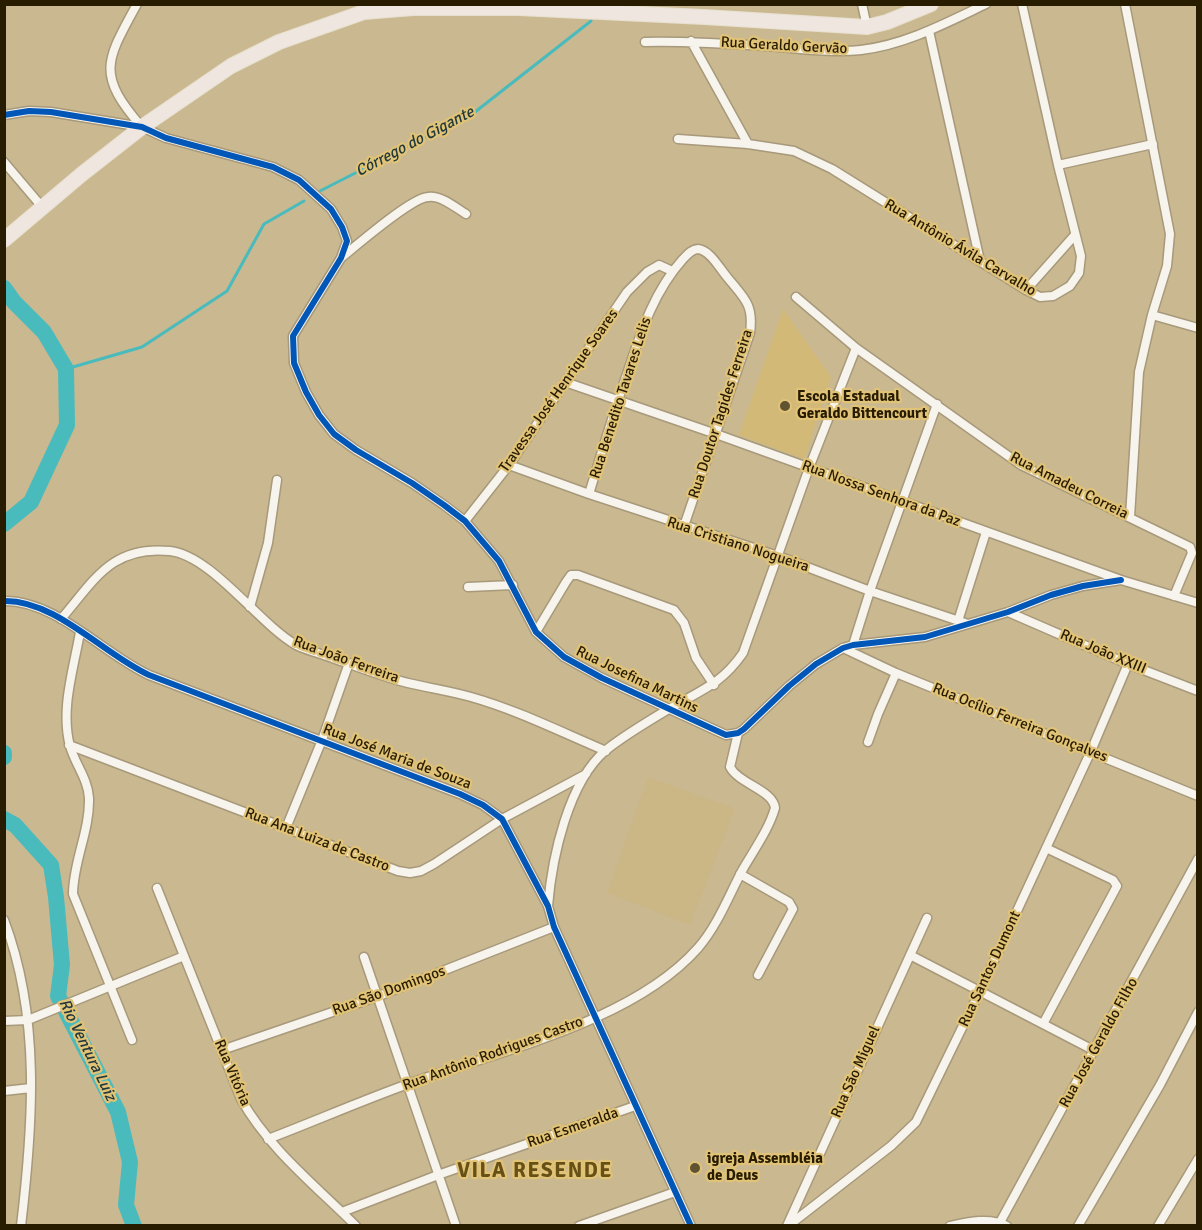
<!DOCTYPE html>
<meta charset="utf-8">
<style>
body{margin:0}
#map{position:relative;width:1202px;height:1230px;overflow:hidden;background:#c9b890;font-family:Signika,sans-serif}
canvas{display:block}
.frame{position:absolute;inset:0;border:6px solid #281c00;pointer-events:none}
</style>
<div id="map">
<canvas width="1202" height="1230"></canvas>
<div class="frame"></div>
</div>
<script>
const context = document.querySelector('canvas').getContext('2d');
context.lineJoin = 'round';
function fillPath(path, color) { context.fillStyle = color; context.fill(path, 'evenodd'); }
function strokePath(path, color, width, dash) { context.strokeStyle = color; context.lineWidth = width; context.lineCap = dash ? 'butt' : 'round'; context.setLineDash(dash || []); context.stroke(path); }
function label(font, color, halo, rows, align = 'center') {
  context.font = font + ' Signika,sans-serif'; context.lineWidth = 4.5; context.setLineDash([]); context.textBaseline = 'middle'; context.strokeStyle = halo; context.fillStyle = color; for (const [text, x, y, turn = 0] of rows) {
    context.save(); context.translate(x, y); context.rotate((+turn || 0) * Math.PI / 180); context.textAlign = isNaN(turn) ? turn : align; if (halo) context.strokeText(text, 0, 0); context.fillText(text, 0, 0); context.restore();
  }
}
const built = new Path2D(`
 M783 309 831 377 804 459 739 435Z`);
const green = new Path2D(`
 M648 777 735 809 690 925 607 893Z`);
const stream = new Path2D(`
 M320 191 475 112 591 21
 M66 369 142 347 227 291 264 224 304 201`);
const river = new Path2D(`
 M4 288 14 302 44 332 66 369 67 425 31 502 4 524
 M4 753V757
 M4 819 15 825 51 865 56 897 62 965 58 996 118 1112 130 1162 126 1205 134 1226`);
const minor = new Path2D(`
 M137 4C106 61 96 74 141 126
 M862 4 867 27
 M1125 4 1170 234 1167 266 1152 315 1139 372 1130 517
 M929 31 980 261
 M691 41 748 144
 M645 42C689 41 733 44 778 47 805 49 834 53 861 50 905 45 946 23 986 4
 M4 115 29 111 51 112 142 127 166 138 273 167 299 180 331 209 342 227 347 241 341 258 293 336 294 363 306 392 319 415 334 434 356 450 412 483 444 505 465 521 499 561 536 632 564 657 602 678 726 735 738 733 744 729 789 686 816 664 843 648 853 645 925 637 1008 612 1051 595 1083 586 1121 580
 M678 139 748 144 794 151 832 169 1026 290 1040 297 1053 296 1070 286 1079 273 1081 256 1058 165 1022 4
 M4 162 43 208
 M1058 165 1153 144
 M341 258C357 245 411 198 428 197 441 195 456 208 466 214
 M1026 290 1074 236
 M796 297 856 348 1021 465 1190 547 1192 553 1174 596
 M1152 315 1198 328
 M565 382 716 434 1121 580 1198 603
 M509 465 589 494 778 556 870 591 968 624
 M589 494C602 452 614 410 629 368 642 329 655 290 683 259 687 255 692 249 698 249 710 250 720 269 727 277 744 298 754 304 750 333L684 526
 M465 521 509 465 627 292 647 272 659 265 672 271
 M468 587 513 585
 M4 601C56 600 103 654 149 675L460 794 483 805 502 819 548 906 554 927 691 1226
 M250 607 268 543 277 480
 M1008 612 1128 664 1198 691
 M61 619C94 581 111 545 170 551 212 556 258 623 296 645 308 651 323 654 335 659 359 667 384 677 408 683 429 688 450 691 471 697 517 710 561 732 606 751
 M958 621 986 532
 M80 632C74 668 60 709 70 746 75 764 88 779 89 798 90 831 73 862 73 894L132 1040
 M536 632 566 582 571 575H578L674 610 684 623 696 658 714 685
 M853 645 870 591 937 404
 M843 648 896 673 1198 796
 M868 742 878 714 896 673
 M69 745 398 871 410 873 421 871 434 864 502 819 586 774
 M286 828 322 740 349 663
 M740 874 789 902 793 909 758 975
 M157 888 241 1099C269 1149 316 1186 356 1226
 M548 906C552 858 568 782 606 750 625 735 647 722 667 710 699 691 721 685 743 653L809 468 856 348
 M4 920C41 1017 33 1125 21 1226
 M910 955 1095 1051
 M364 957 456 1226
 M4 1021 28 1020 184 956
 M1043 1024 1117 886 1113 880 1046 848
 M222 1050 379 996 554 927
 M4 1091 31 1088
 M268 1139C315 1121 361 1101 408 1084 498 1051 633 1022 698 948 718 925 729 895 743 869 754 850 769 829 775 808 773 790 739 784 730 767L738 733
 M342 1212 438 1175 635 1106
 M579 1226 675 1192
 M787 1226 927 918
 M788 1226 891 1146 916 1122 980 991 1091 751 1128 664
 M950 1226C968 1222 990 1217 1007 1226
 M998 1226 1198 859
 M1078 1226 1160 1085 1198 1012
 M1158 1226 1198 1159`);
const trunk = new Path2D(`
 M4 240 82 174 142 127 231 66 279 42 364 12 413 8H519L704 17 867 27 887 22 931 4`);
const cycleway = new Path2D(`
 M4 115 29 111 51 112 142 127 166 138 273 167 299 180 331 209 342 227 347 241 341 258 293 336 294 363 306 392 319 415 334 434 356 450 412 483 444 505 465 521 499 561 536 632 564 657 602 678 726 735 738 733 744 729 789 686 816 664 843 648 853 645 925 637 1008 612 1051 595 1083 586 1121 580
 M4 601C56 600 103 654 149 675L460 794 483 805 502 819 548 906 554 927 691 1226`);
const markers = [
 [785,406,6,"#605332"],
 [695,1168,6,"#605332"]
];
const streetNames = [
 ["Rua Geraldo Gervão",784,46,3],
 ["Rua Antônio Ávila Carvalho",960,248,31],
 ["Travessa José Henrique Soares",559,391,-55],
 ["Rua Benedito Tavares Lelis",621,398,-72],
 ["Rua Doutor Tagides Ferreira",721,414,-72],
 ["Rua Amadeu Correia",1069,486,27],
 ["Rua Nossa Senhora da Paz",881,494,20],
 ["Rua Cristiano Nogueira",738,545,18],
 ["Rua João XXIII",1103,652,23],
 ["Rua João Ferreira",346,660,20],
 ["Rua Josefina Martins",637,680,26],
 ["Rua Ocílio Ferreira Gonçalves",1020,723,22],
 ["Rua José Maria de Souza",397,757,21],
 ["Rua Ana Luiza de Castro",317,840,21],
 ["Rua Santos Dumont",990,969,-65],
 ["Rua São Domingos",389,991,-20],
 ["Rua José Geraldo Filho",1099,1043,-61],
 ["Rua Antônio Rodrigues Castro",493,1054,-20],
 ["Rua São Miguel",856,1072,-66],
 ["Rua Vitória",232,1073,67],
 ["Rua Esmeralda",573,1128,-19]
];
const poiNames = [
 ["Escola Estadual",797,397],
 ["Geraldo Bittencourt",797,414],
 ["igreja Assembléia",707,1159],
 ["de Deus",707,1176]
];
const waterNames = [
 ["Córrego do Gigante",415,142,-28],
 ["Rio Ventura Luiz",87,1050,64]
];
const districtNames = [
 ["VILA RESENDE",535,1171]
];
fillPath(built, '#d2b978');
fillPath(green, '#cbb685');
strokePath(stream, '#4abbbd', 3);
strokePath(river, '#4abbbd', 16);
strokePath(minor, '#a7997a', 11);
strokePath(trunk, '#e7dfcd', 16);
strokePath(minor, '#f7f4ee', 8);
strokePath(trunk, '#eee6df', 14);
strokePath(cycleway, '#0057b8', 6);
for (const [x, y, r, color] of markers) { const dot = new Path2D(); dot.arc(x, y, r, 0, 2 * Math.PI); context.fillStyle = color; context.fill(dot); strokePath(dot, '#e1c378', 2); }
label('15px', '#281c00', '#e1c378', streetNames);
label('bold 15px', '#281c00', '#e1c378', poiNames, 'left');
label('italic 16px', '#21393d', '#e1c378', waterNames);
context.letterSpacing = '1.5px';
label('bold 21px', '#665015', '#e1c378', districtNames);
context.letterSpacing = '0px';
</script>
